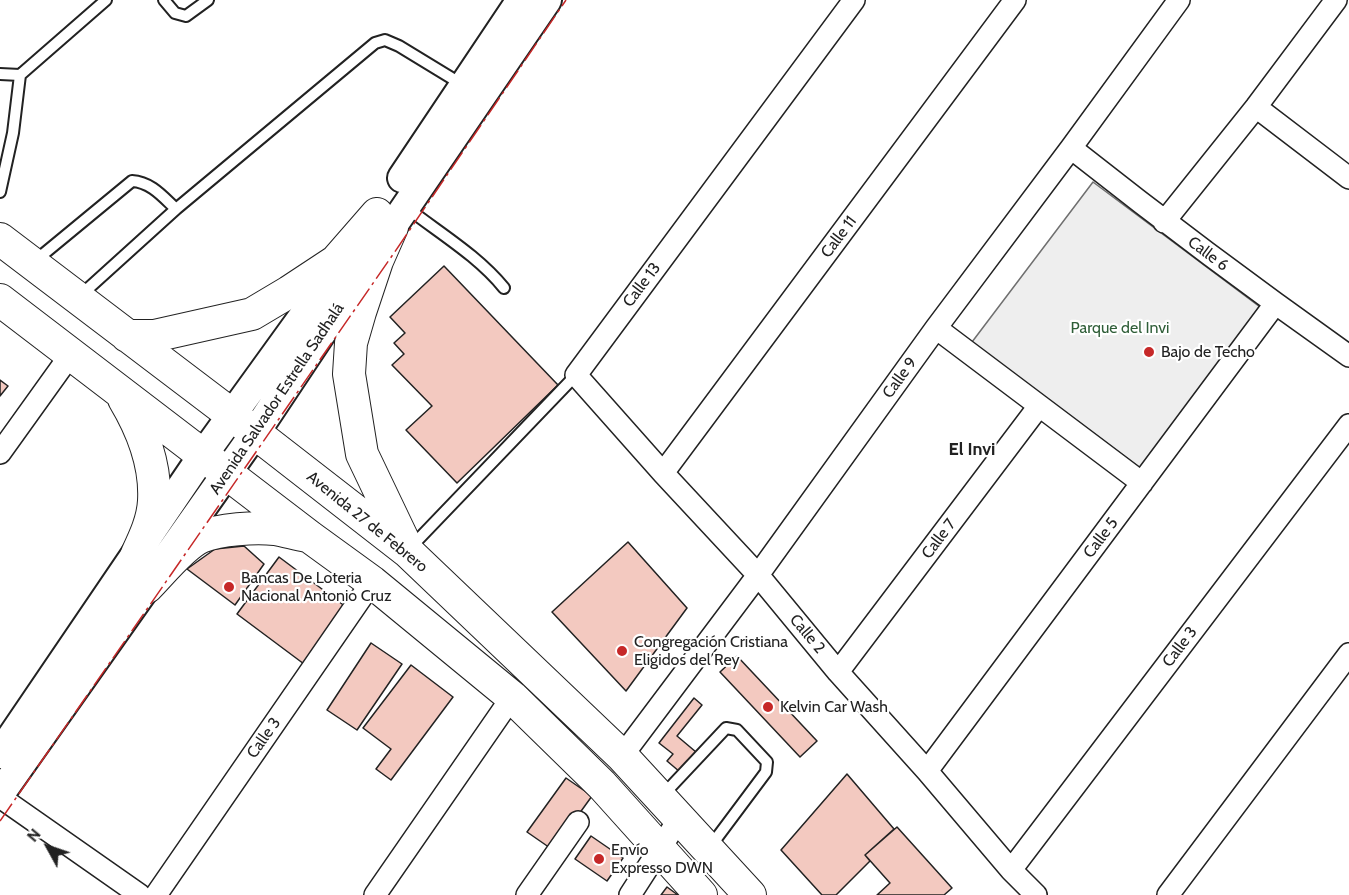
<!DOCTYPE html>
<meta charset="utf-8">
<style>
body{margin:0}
#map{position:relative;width:1349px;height:895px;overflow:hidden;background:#fff;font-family:Cabin,sans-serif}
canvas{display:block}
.north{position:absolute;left:18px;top:817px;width:60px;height:60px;-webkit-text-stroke:4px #fff;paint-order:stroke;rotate:310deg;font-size:16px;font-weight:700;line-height:24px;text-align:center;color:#222}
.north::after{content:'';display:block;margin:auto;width:21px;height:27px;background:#222;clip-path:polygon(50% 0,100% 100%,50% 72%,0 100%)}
</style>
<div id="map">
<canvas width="1349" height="895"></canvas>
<div class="north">N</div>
</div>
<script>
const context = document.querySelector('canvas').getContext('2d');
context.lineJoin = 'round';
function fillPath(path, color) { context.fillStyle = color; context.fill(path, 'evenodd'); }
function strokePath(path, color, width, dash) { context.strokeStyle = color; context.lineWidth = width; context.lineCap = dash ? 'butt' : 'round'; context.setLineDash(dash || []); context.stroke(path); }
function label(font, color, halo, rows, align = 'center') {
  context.font = font + ' Cabin,sans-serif'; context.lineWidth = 4.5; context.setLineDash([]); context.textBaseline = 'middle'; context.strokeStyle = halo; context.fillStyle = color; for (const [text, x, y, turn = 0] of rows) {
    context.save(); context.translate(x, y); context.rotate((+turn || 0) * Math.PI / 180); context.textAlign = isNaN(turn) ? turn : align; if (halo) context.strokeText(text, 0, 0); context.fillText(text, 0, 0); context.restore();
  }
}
const green = new Path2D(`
 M1093 182 1268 313 1147 473 972 342Z`);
const building = new Path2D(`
 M444 266 558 385 457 483 406 430 432 406 392 365 404 354 394 343 405 333 390 317Z
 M0 380 8 386 0 396Z
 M628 542 687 608 626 691 552 612Z
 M244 546 264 564 235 605 187 569 215 549Z
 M279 557 346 607 304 664 237 614Z
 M371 643 402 664 357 730 327 710Z
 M737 656 817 741 800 757 720 672Z
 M411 665 453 697 391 780 376 769 391 749 363 728Z
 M694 698 702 705 677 736 696 752 680 772 667 761 673 754 659 743Z
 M847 774 894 829 865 855 870 861 836 895H822L781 850Z
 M566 778 592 796 553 850 527 832Z
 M897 827 952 888 944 895H877L890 883 865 855Z
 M591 836 623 858 607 881 575 859Z
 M667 887 678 895H661Z`);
const service = new Path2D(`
 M164 0 175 13 186 16 208 0
 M0 74 20 75 106 0
 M0 192 13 133 20 75
 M406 207C439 233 477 255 504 288
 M35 261 132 181C151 182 163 197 176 209
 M81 295 176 209 375 43 385 40 399 46 463 85
 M410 548 576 375
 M663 795 726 728 737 730 767 762 766 772 710 847`);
const minor = new Path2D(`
 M854 0 576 375 663 473 758 575 838 672 927 771 1011 870 1036 895
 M1256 107 1349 178
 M1071 148C1162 220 1254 289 1349 356
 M1164 222 1256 107 1336 0
 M936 328 1142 483
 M0 453 71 354
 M663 473 1015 0
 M838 672 1039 406
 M622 756 758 575 936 328 1071 148 1179 0
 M927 771 1275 304
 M0 797 140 895
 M1011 870 1349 425
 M156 895 372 582
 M375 895 512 697
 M527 895 578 822
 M630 895 679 819
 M1168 895 1349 654`);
const secondary = new Path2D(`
 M402 178 521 0
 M0 754 203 455 346 257
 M0 794 255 433 392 227 547 0`);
const primary = new Path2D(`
 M392 227 377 261 360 312 351 343 349 374 362 454 405 544
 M0 239 232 415 407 551 622 756 750 895
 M0 300 310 537 372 582 512 697 602 785 701 895
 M127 336H154L252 314 289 292 336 261 377 214
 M124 399C142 429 156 465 154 501 153 520 145 537 137 554
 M147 587C161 573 183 545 201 537 220 529 255 527 275 529 286 531 296 534 307 536`);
const power = new Path2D(`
 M0 821 394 253 566 0`);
const markers = [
 [1149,352,6,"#c62828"],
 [229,587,6,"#c62828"],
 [622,651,6,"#c62828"],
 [768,707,6,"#c62828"],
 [599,859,6,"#c62828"]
];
const streetNames = [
 ["Calle 11",839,237,-53],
 ["Calle 6",1208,254,37],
 ["Calle 13",642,285,-53],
 ["Calle 9",900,378,-54],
 ["Avenida Salvador Estrella Sadhalá",277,399,-56],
 ["Avenida 27 de Febrero",367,522,39],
 ["Calle 5",1101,538,-53],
 ["Calle 7",939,539,-53],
 ["Calle 2",807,634,50],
 ["Calle 3",1180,647,-53],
 ["Calle 3",264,738,-55]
];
const parkNames = [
 ["Parque del Invi",1120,328]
];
const poiNames = [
 ["Bajo de Techo",1161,352],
 ["Bancas De Loteria",241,578],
 ["Nacional Antonio Cruz",241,596],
 ["Congregación Cristiana",634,642],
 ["Eligidos del Rey",634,660],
 ["Kelvin Car Wash",780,707],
 ["Envío",611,850],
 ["Expresso DWN",611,868]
];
const neighbourhoodNames = [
 ["El Invi",972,450]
];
fillPath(green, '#eee');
strokePath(green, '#6f6f6f', 1.5);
fillPath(building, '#f3c9c0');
strokePath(building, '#222', 1.5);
strokePath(service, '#222', 14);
strokePath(minor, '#222', 24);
strokePath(secondary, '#222', 32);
strokePath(primary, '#222', 34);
strokePath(service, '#fff', 10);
strokePath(minor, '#fff', 21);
strokePath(secondary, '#fff', 28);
strokePath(primary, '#fff', 32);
strokePath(power, '#c62828', 1.5, [21, 4.5, 3, 4.5]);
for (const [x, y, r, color] of markers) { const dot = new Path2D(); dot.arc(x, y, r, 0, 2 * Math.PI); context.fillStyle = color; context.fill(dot); strokePath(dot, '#fff', 2); }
label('16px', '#222', '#fff', streetNames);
label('16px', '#2f5e38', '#fff', parkNames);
label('16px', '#222', '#fff', poiNames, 'left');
label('bold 18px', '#222', '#fff', neighbourhoodNames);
</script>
